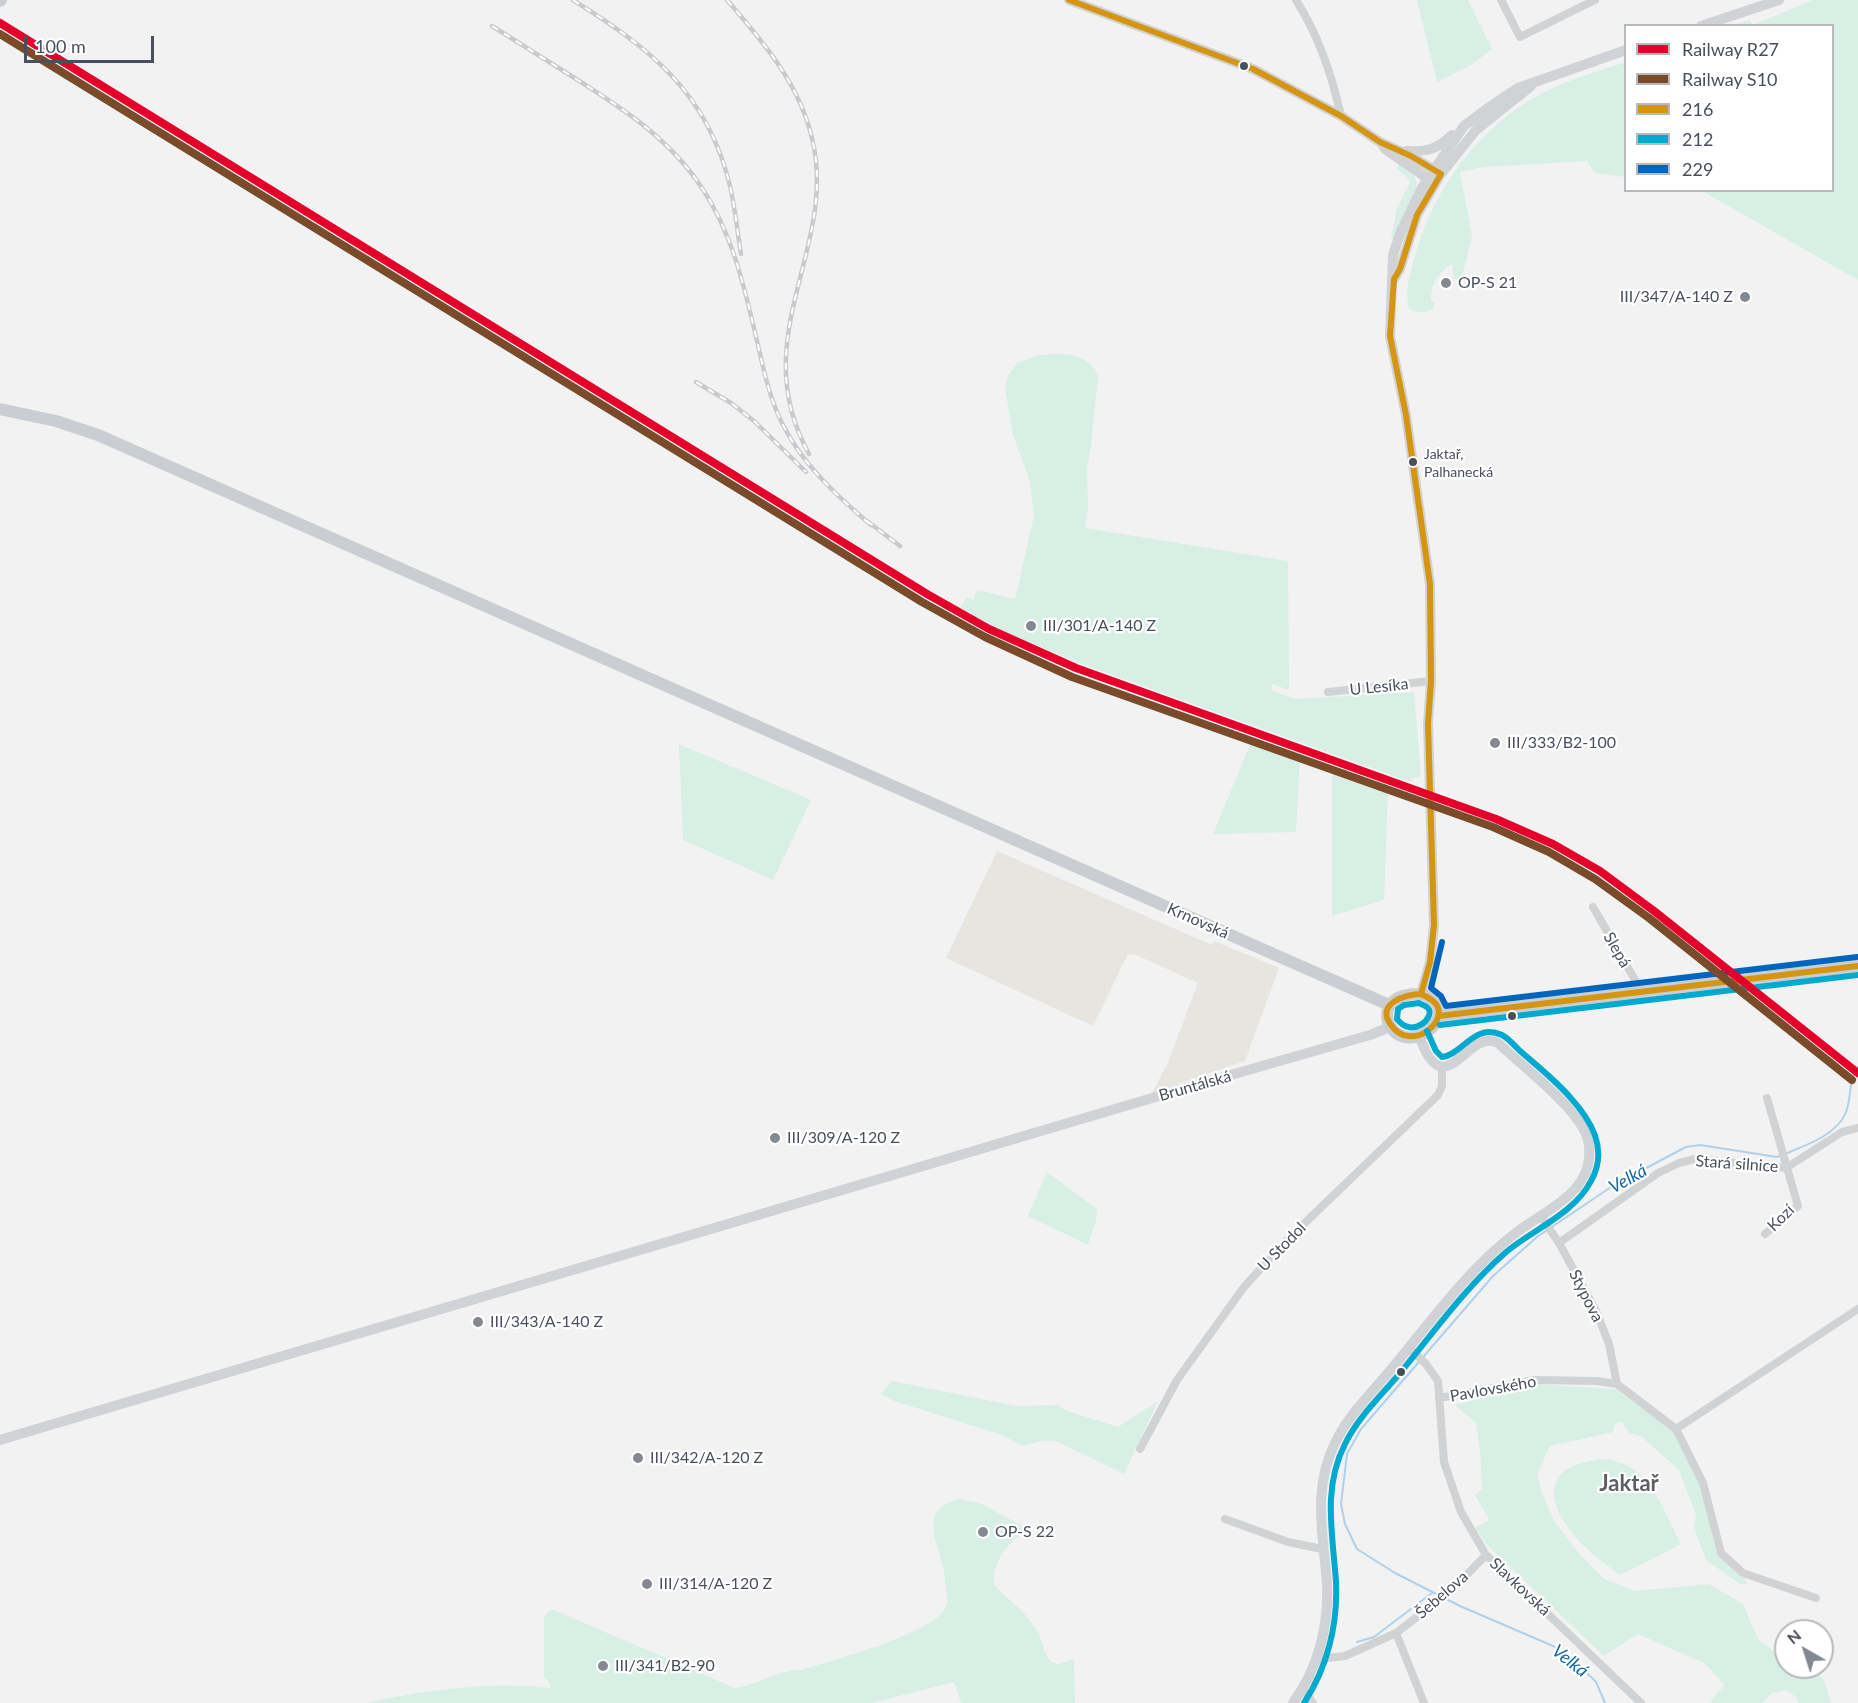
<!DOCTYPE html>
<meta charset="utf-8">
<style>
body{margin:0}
#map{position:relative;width:1858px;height:1703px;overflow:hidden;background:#f2f2f2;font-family:Lato,sans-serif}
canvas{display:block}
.legend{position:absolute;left:1624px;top:24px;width:210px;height:168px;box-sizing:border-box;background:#fff;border:2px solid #b6b9be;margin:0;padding:8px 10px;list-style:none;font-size:18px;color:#494f5d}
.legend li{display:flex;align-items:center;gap:12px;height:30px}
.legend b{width:30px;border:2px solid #b6b9be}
.north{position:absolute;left:1774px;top:1619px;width:60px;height:60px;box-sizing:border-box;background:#fff;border:2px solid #b6b9be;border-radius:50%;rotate:321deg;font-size:16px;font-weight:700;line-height:24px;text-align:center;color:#494f5d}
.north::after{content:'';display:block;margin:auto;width:21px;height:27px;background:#848891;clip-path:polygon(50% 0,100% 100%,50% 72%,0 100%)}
.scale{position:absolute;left:24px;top:36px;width:130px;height:27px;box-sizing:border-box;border:3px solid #494f5d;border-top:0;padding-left:8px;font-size:18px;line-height:21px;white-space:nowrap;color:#494f5d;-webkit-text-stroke:4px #fff;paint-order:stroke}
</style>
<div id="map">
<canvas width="1858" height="1703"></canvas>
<ul class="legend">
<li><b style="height:8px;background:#e4002b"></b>Railway R27</li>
<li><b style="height:8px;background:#7a4b2a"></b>Railway S10</li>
<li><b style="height:8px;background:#d49513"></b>216</li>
<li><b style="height:8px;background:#00a9ce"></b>212</li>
<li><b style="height:8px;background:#0065bd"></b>229</li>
</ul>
<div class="north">N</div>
<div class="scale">100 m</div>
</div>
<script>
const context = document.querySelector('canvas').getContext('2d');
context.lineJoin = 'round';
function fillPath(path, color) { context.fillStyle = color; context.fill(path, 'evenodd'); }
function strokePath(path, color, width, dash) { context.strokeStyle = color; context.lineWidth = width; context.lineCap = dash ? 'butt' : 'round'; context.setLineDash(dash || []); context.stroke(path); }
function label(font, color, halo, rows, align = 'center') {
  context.font = font + ' Lato,sans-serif'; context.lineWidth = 4.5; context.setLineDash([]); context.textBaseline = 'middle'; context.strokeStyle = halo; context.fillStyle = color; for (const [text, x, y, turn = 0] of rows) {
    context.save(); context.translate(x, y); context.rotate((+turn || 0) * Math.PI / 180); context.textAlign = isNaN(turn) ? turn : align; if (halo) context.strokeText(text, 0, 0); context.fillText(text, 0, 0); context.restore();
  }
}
const commercial = new Path2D(`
 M997 851 1212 945 1214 941 1279 968 1245 1061 1152 1093 1168 1062 1198 983 1136 955 1128 954 1093 1026 946 958Z`);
const green = new Path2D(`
 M1417 0H1468L1492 49 1471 65 1437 82Z
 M1812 0H1858V280L1702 191 1832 190V26L1733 25 1750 20 1753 25Z
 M1625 62V177L1595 173 1587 161 1485 167 1460 172 1472 236 1463 273 1457 281 1453 275V265H1450C1438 273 1430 286 1431 301L1435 303 1433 309C1424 314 1418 312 1409 309 1404 287 1412 267 1418 246 1439 178 1490 115 1557 86 1579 76 1603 70 1625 62Z
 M1399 163C1410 171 1418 175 1417 189L1397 239H1391L1397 208 1410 183 1407 177 1397 169Z
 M1051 354C1071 353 1091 357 1098 377L1091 446 1087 468 1088 507 1085 528 1288 561 1289 690 1272 684 1271 690 1295 699 1414 692 1421 777 1413 778 1411 782 1090 667 1006 633 960 607 967 597 973 600 977 590 1015 599 1034 516 1030 481 1013 435 1005 388 1008 376 1017 363 1036 356Z
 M1251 742 1300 756 1296 832 1213 834Z
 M679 744 811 800 773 880 683 840Z
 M1332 767 1388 788 1384 900 1332 916Z
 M1047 1172 1097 1209 1096 1221 1088 1245 1028 1216Z
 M892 1381 1016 1406 1058 1405 1068 1411 1118 1427 1158 1401 1124 1474 1056 1441H1042L1022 1446 1002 1435 894 1401 881 1394Z
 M1531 1384 1616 1389 1672 1430 1700 1484 1716 1551 1744 1577 1747 1584H1740L1706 1560 1694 1528 1696 1515 1679 1470 1641 1436 1629 1433 1622 1422 1615 1423 1613 1432 1550 1446 1537 1474 1542 1493 1553 1519 1577 1551 1604 1579 1635 1591 1709 1584 1743 1604 1758 1639 1775 1652 1786 1653V1667H1811L1824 1680 1831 1703H1798L1796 1697 1786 1690 1772 1693 1762 1703H1712L1710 1701 1725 1685 1704 1663 1638 1634 1604 1656 1490 1548 1475 1528 1489 1520 1475 1495 1482 1489 1480 1450 1476 1423 1455 1405Z
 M1601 1459C1649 1460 1662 1508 1681 1544L1620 1575C1608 1566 1595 1557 1584 1546 1568 1530 1540 1495 1562 1473 1571 1464 1589 1461 1601 1459Z
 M958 1499 980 1503 1026 1528C1022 1537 1015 1537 1009 1545 1000 1555 990 1574 995 1586 1010 1601 1027 1613 1038 1632 1043 1642 1043 1654 1051 1662L1058 1664 1074 1659 1075 1703H961L954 1682 872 1703H366C427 1690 489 1681 550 1688V1684L544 1677V1618L549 1611 554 1610 735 1688C757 1685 779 1669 801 1670 832 1660 932 1635 946 1607 949 1601 947 1596 946 1590 945 1584 945 1577 944 1571 939 1544 917 1509 958 1499Z`);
const stream = new Path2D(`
 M1787 1153C1807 1145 1838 1134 1846 1112 1852 1097 1848 1079 1858 1067
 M1357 1642 1374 1637 1432 1593
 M1605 1703 1596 1682 1576 1662 1553 1646 1460 1606 1395 1573 1357 1549 1345 1524 1341 1504 1347 1454 1361 1429 1493 1276 1537 1237 1614 1185 1686 1147 1700 1145 1777 1157 1781 1155`);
const street = new Path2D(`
 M1296 0C1319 36 1332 75 1341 116
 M1501 0 1520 37 1595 0
 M1328 692 1431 681
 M1593 907 1642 992
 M1540 1215 1559 1243 1596 1311 1609 1344 1617 1384
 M1765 1234 1798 1206 1767 1098
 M1559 1243 1658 1173 1679 1163 1695 1159 1786 1168 1842 1132 1858 1128
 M1409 1348 1426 1364 1438 1381 1444 1462 1461 1512 1486 1555 1641 1703
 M1439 1398 1534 1380 1597 1381 1617 1384 1676 1429 1703 1483 1721 1553 1743 1573 1816 1598
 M1676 1429 1858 1309
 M1140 1449 1177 1380 1244 1287 1285 1242 1438 1095 1442 1086V1066
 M1225 1519 1288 1542 1322 1549
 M1396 1633 1424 1703
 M1318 1659 1345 1656 1396 1633 1451 1591 1486 1555
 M1303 1689 1313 1703`);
const secondary = new Path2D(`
 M1069 0 1253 69 1341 116 1380 142 1411 156 1441 174
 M1701 26 1779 0
 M1382 144 1385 149 1434 183
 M1407 151C1428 152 1437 149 1452 135
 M1394 279 1400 269 1417 215 1441 174 1476 130 1531 86
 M1421 994 1430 962 1434 925 1428 724 1431 681 1430 584 1406 415 1390 336 1393 255 1401 231 1423 186 1464 126 1488 108 1518 88 1626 50
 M0 1440 1196 1085 1370 1035 1390 1027
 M1293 1703C1318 1669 1329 1626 1327 1583 1323 1534 1312 1487 1336 1441 1350 1413 1375 1389 1394 1366 1432 1320 1469 1268 1517 1232 1540 1214 1581 1197 1588 1165 1590 1155 1590 1144 1586 1134 1574 1105 1522 1066 1498 1043 1468 1026 1444 1110 1419 1035`);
const primary = new Path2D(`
 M0 1 1 0
 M0 409 56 421 98 435 1389 1005
 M1421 994C1470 1009 1407 1064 1388 1022 1383 1000 1402 993 1421 994Z
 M1439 1016 1858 966`);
const rail = new Path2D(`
 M573 0C648 47 706 91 729 182 735 205 737 230 741 254
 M727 0C763 42 799 83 812 138 839 248 744 337 809 454
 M492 26C519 43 546 60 573 77 622 108 669 138 702 188 734 236 745 291 758 345 764 372 770 399 782 423 802 464 837 496 871 525
 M696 382 731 403 754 421 806 472
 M867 521 900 546`);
const bus1 = new Path2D(`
 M1069 0 1253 69 1341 116 1380 142 1411 156 1441 174 1417 215 1400 269 1394 279 1390 336 1406 415 1430 584 1431 681 1428 724 1434 925 1430 962 1421 994
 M1421 994C1425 996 1430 998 1433 1001 1454 1018 1412 1055 1391 1025 1375 1004 1405 994 1421 994Z
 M1439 1016 1858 966`);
const bus2 = new Path2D(`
 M1419 1003C1422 1005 1425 1005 1428 1008 1436 1016 1413 1040 1397 1019L1398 1009 1404 1005Z
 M1440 1025 1858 975
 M1304 1703C1327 1668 1338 1625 1336 1582 1333 1535 1322 1489 1345 1444 1358 1417 1381 1396 1400 1373 1434 1332 1465 1288 1505 1253 1532 1230 1574 1214 1591 1181 1609 1149 1591 1120 1569 1096 1554 1079 1536 1065 1519 1050 1514 1045 1508 1038 1502 1035 1495 1032 1487 1031 1480 1034 1467 1039 1455 1056 1442 1057L1436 1051 1427 1031`);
const bus3 = new Path2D(`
 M1442 942 1431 988 1441 996 1446 1006 1857 957`);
const rail1 = new Path2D(`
 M0 23 927 594 989 629 1076 668 1496 819 1553 844 1600 871 1654 911 1858 1073`);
const rail2 = new Path2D(`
 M0 34 922 602 985 637 1072 677 1493 827 1549 852 1595 879 1649 918 1852 1080`);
const markers = [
 [1244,66,5,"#494f5d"],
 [1446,283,6,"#848891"],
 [1745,297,6,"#848891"],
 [1413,462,5,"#494f5d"],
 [1031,626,6,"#848891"],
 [1495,743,6,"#848891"],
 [1512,1016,5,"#494f5d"],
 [775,1138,6,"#848891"],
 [478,1322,6,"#848891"],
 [1401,1372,5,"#494f5d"],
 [638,1458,6,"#848891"],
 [983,1532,6,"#848891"],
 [647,1584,6,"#848891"],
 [603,1666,6,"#848891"]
];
const busNames = [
 ["Jaktař,",1424,454],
 ["Palhanecká",1424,472]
];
const poiNames = [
 ["OP-S 21",1458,283],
 ["III/347/A-140 Z",1733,297,"right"],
 ["III/301/A-140 Z",1043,626],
 ["III/333/B2-100",1507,743],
 ["III/309/A-120 Z",787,1138],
 ["III/343/A-140 Z",490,1322],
 ["III/342/A-120 Z",650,1458],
 ["OP-S 22",995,1532],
 ["III/314/A-120 Z",659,1584],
 ["III/341/B2-90",615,1666]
];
const streetNames = [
 ["U Lesíka",1379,687,-6],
 ["Krnovská",1198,921,24],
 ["Slepá",1617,950,60],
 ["Bruntálská",1195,1086,-16],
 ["Stará silnice",1737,1164,4],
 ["Kozí",1781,1218,-45],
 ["U Stodol",1282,1247,-46],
 ["Stypova",1586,1296,63],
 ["Pavlovského",1493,1389,-10],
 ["Slavkovská",1520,1587,43],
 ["Šebelova",1442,1595,-41]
];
const waterNames = [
 ["Velká",1628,1179,-29],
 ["Velká",1570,1661,38]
];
const districtNames = [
 ["Jaktař",1629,1484]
];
fillPath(commercial, '#e6e5e0');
fillPath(green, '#d8efe6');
strokePath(stream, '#afd1eb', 2);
strokePath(street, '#d0d2d4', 8);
strokePath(secondary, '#d1d2d5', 10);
strokePath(primary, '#cacdd1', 12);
strokePath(rail, '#c9cacd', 4.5);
strokePath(rail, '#fff', 2, [7]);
strokePath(bus1, '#d49513', 6);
strokePath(bus2, '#00a9ce', 6);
strokePath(bus3, '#0065bd', 6);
strokePath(rail1, '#e4002b', 8);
strokePath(rail2, '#7a4b2a', 8);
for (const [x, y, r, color] of markers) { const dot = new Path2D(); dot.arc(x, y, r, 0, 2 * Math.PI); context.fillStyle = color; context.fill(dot); strokePath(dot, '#fff', 2); }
label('14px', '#494f5d', '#fff', busNames, 'left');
label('16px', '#494f5d', '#fff', poiNames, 'left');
label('16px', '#494f5d', '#fff', streetNames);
label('italic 18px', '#1467a5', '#fff', waterNames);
label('bold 22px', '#5d5f65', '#fff', districtNames);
</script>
